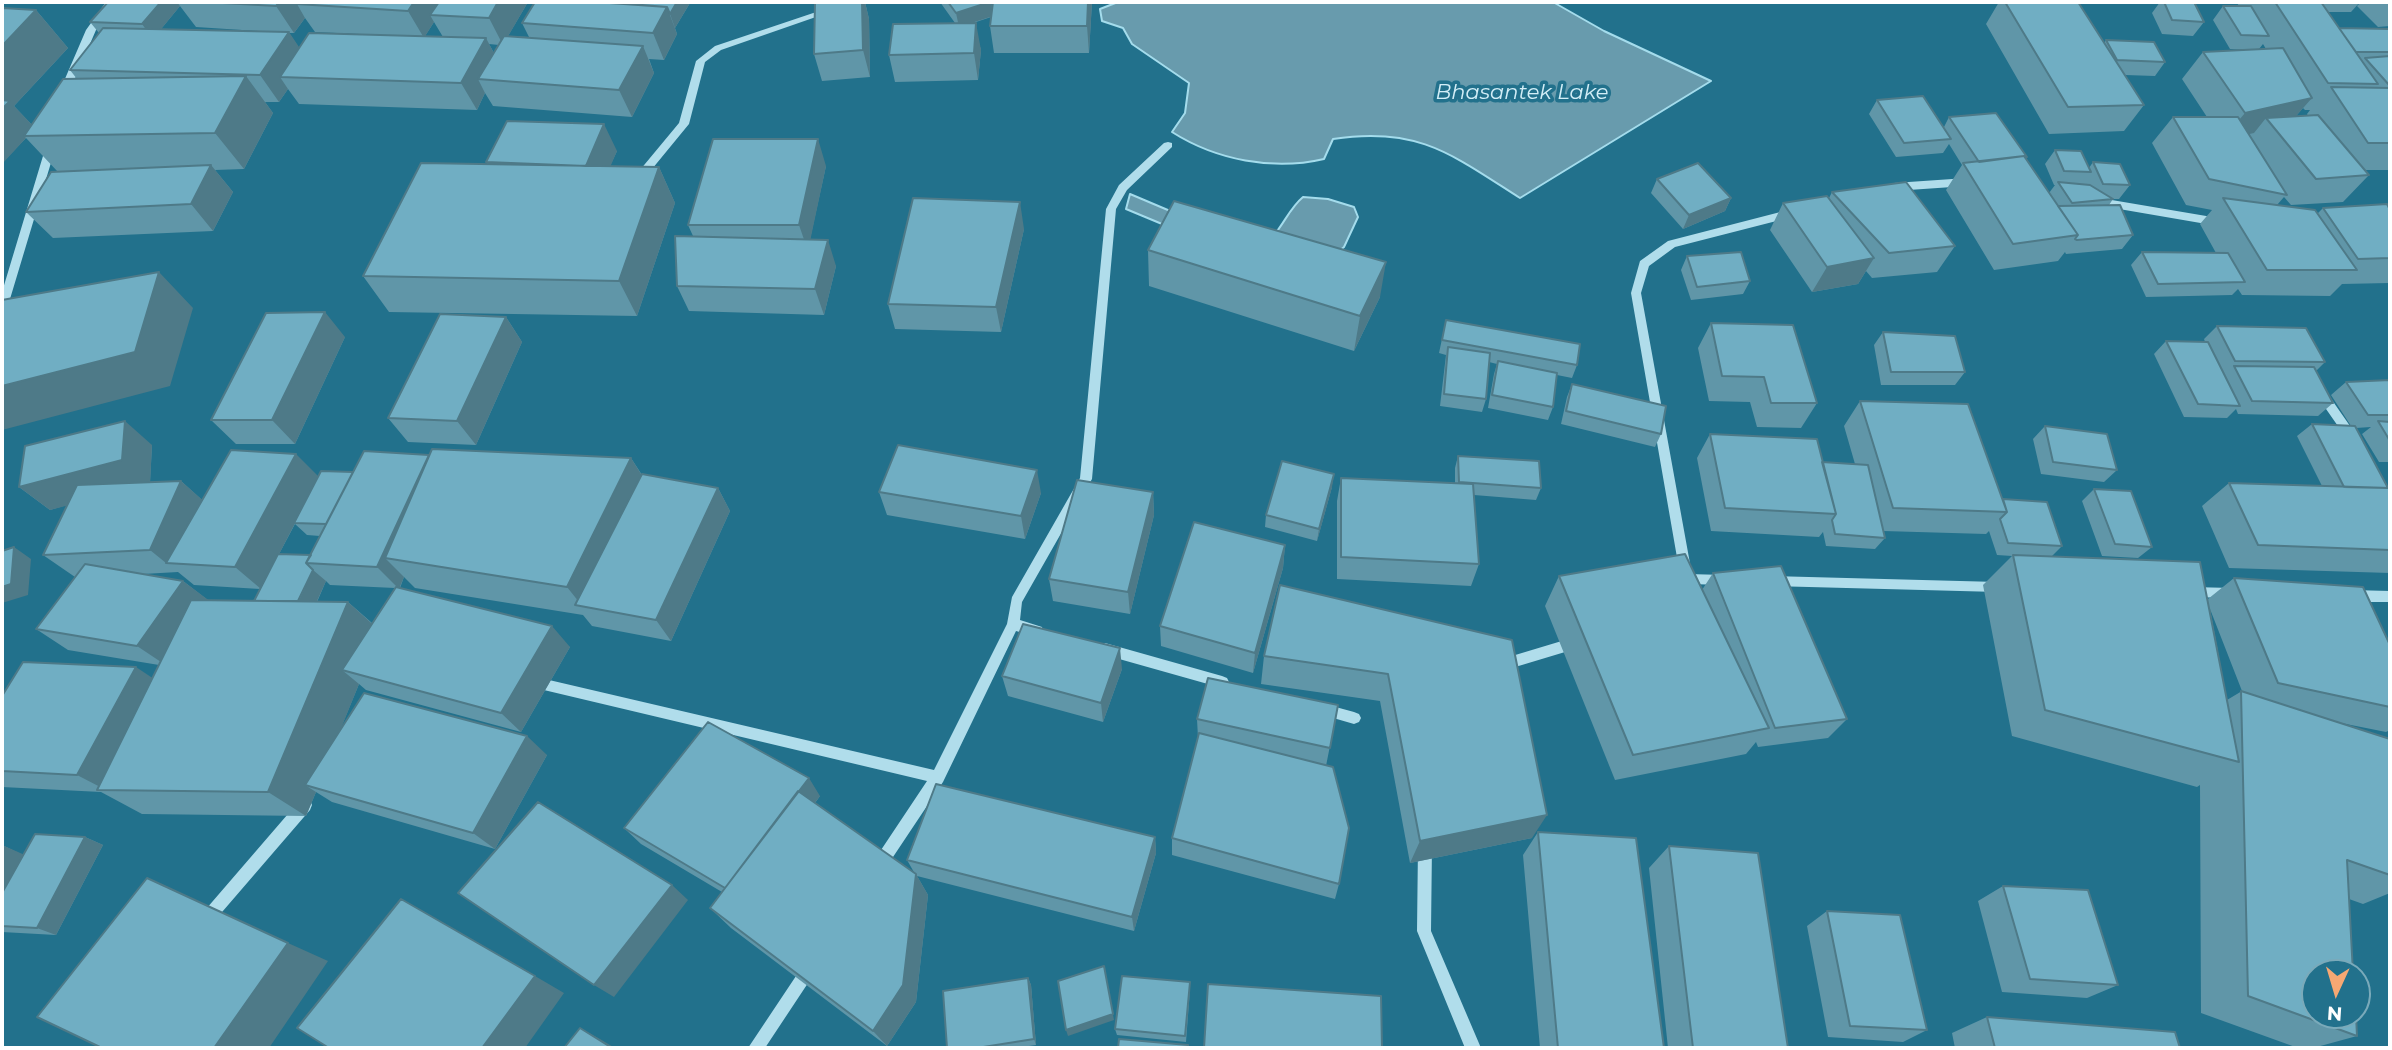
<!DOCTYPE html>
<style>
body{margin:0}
#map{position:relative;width:2392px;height:1050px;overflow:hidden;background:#22718c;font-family:Montserrat,sans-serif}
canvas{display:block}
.frame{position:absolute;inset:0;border:4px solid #fff;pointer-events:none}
.north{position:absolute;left:2301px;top:959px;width:70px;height:70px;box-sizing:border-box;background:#22718c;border:2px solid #7aaaba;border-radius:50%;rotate:184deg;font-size:19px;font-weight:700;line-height:28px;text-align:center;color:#fff}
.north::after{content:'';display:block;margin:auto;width:24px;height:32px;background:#f7a873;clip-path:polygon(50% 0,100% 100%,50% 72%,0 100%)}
</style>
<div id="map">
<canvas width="2392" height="1050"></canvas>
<div class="frame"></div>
<div class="north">N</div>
</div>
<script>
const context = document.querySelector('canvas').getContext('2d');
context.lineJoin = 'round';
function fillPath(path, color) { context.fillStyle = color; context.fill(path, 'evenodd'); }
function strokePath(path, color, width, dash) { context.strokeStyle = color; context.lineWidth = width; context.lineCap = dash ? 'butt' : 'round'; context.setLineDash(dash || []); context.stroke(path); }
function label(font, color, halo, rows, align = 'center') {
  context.font = font + ' Montserrat,sans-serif'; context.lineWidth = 7; context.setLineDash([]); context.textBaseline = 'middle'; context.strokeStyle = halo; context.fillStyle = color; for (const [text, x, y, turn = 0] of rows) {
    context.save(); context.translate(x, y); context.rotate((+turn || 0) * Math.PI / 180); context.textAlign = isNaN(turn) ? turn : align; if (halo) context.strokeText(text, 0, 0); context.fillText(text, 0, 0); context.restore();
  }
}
const water = new Path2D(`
 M1118 2H1553L1604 31 1711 81 1520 198C1451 154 1418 126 1333 139L1324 159C1273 171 1216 160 1172 132L1185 113 1189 83 1132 44 1123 28 1102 21 1100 9Z
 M1130 194 1182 216 1274 235C1285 222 1290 208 1303 197L1328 199 1354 207 1358 217 1344 247 1330 259 1222 249 1126 209Z`);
const minor = new Path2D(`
 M106 2H115L96 30 68 95 66 97H60L58 95 86 30Z
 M846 2H859L721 50 705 62 689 124 643 180H635V176L679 123 696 61 715 46Z
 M1168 142 1172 143V147L1127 190 1116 209 1092 479 1022 602 1020 620 1042 627 1043 631 1042 635 1037 637 1016 631 943 782 883 872 878 874 873 872 871 867 873 862 927 781 527 686 525 682 527 678 532 676 934 770 1007 624 1012 597 1080 478 1106 209 1119 185 1164 143Z
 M51 143 56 146 7 309 2 313V292L46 146Z
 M1967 178 1972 182 1967 186 1894 191 1889 187 1894 183Z
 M2094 197 2218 218 2223 222 2218 226 2090 204V198Z
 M1792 209 1797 213 1796 216 1675 247 1649 266 1641 293 1691 569 1687 574 1725 575 1729 576 1731 580 1729 584 1725 585 1689 584 1681 588 1677 587 1675 583 1677 579 1685 574 1681 573 1679 569 1631 293 1640 261 1668 241Z
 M2321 389 2325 390 2357 436 2359 439 2357 442H2349L2317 396 2315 393 2317 390Z
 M1771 576 1998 582 2002 583 2004 587 2002 591 1998 592 1771 586 1767 585 1765 581 1767 577Z
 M2191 587 2232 588 2236 589 2238 593 2236 597 2232 598 2191 597 2187 596 2185 592 2187 588Z
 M2352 590 2390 591V602H2352L2348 600 2346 596 2348 592Z
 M1575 637 1580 639 1581 643 1580 647 1575 649 1502 671 1497 669 1495 665 1497 661 1502 659Z
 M1105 643 1222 676 1227 678 1229 682 1227 686 1222 688 1105 655 1100 653 1098 649 1100 645Z
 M1321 703 1354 712 1359 714 1361 718 1359 722 1354 724 1316 713 1314 709 1316 705Z
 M305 798 310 800 312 805 310 810 210 926 205 928 200 926 198 921 200 916 300 800Z
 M1425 838 1430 840 1432 845 1431 931 1481 1048H1465L1417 931 1418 845 1420 840Z
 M809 962 814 964 816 969 814 974 765 1048H748L804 964Z`);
const wall = new Path2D(`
 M108 2H528L508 36 529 37 522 23 618 3 619 2H689L690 3 675 28 677 34 664 60 649 59 654 73 632 117 493 106 485 93 477 110 299 104 288 89 279 102H265L273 113 244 169 215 170 233 192 213 231 53 238 26 212 58 172 26 138 2 163V8L36 10 68 48 14 106 32 125 77 79 70 70 99 33 90 22ZM180 6 196 27 273 32 161 29ZM305 18 315 32 359 34 299 48 289 33H294ZM434 22 443 37 425 36ZM489 44 499 45 494 53Z
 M815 2H865L869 19 870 77 822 81 814 54Z
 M940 2H991L992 8 1092 2 1089 53H994L990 26 991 17 973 23 981 50 978 80 895 82 889 55 955 23Z
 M1999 2H2078L2104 43 2106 40 2165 62 2155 76 2125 75 2144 105 2124 131 2049 134 1986 24Z
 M2160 2H2194L2204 22 2193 36 2162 34 2152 13Z
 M2238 2H2360L2351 12H2328L2339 28 2390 29V170H2364L2369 175 2343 202 2291 205 2284 197 2277 205 2318 213 2323 208 2390 210V282L2389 283 2342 284 2330 296 2242 295 2238 289 2232 295 2146 297 2131 265 2142 252 2216 253 2200 224 2212 210 2186 205 2152 143 2173 117H2207L2182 79 2203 52 2248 50 2230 49 2213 20 2223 6H2239L2237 3ZM2263 44 2266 49H2259ZM2303 108 2305 110H2310L2307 114 2308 116H2296Z
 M2361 2H2390V26L2378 27 2357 6Z
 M1877 100 1944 127 1949 117 2027 157 2026 159 2049 193 2055 185H2054L2045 164 2055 150 2089 168 2093 162 2130 185 2119 199H2113L2109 205 2133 235 2122 249 2066 254 2065 252 2058 261 1994 270 1946 190 1962 165 1949 144 1943 153 1896 157 1869 114Z
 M617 151 610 166 659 167 675 203 637 316 389 312 363 276 487 164 486 162Z
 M826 166 810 239 836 266 824 315 689 311 677 286 693 236 688 225Z
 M1657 179 1731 198 1725 211 1683 229 1651 193Z
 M1832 192 1955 246 1937 272 1872 278 1866 271 1858 284 1812 292 1770 230 1783 203 1829 198Z
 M1024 229 1001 332 895 329 888 304Z
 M1148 250 1380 297 1354 351 1149 286Z
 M1687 256 1750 281 1743 294 1691 300 1681 270Z
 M506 317 522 342 476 445 408 442 388 418Z
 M1446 320 1577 365 1572 378 1557 375 1553 407 1548 420 1488 408 1494 374 1497 364 1489 362 1486 399 1482 412 1440 406 1446 355 1439 353Z
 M1711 323 1817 403 1801 428 1757 427 1750 402 1709 401 1698 348Z
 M2217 326 2325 362 2316 371 2333 403 2318 416 2238 414 2236 409 2227 418 2184 417 2154 354 2166 341 2205 342 2204 339Z
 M1883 332 1965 372 1955 385H1881L1874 345Z
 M345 337 295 444H236L211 420Z
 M2390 380V462H2379L2362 434 2371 427 2356 428 2388 488H2390V573L2229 568 2202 506 2229 483 2322 486 2297 436 2312 424 2351 426 2331 395 2346 382Z
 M1572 384 1661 434 1655 447 1561 424 1567 397Z
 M1860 401 2003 499 2062 546 2052 556 2208 599 2234 578 2390 645V730L2386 732 2336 722 2390 739V893L2363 904 2349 899 2357 1036 2313 1048H2298L2201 1013 2200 785 2197 787 2012 736 1983 585 2012 556 1997 555 1989 531 1986 534 1883 531 1885 538 1875 549 1826 546 1823 532 1819 537 1711 531 1697 458 1710 434 1822 462 1855 464 1844 426ZM2210 609 2242 691 2227 700Z
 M2045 426 2117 470 2104 482 2041 474 2033 439Z
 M152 445 150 482 181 481 202 500 318 476 353 472 429 454 631 458 642 475 718 488 730 511 671 641 592 626 583 615 415 588 404 577 400 588 570 647 521 732 366 690 359 684 340 730 547 755 495 849 332 802 316 792 306 816 142 814 101 792 2 787V696L152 678 159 665 68 650 36 629 75 577 43 555 67 505 50 510 19 487ZM295 524 307 535 320 536 311 555 279 554ZM178 572 194 585 260 589 254 601H209L183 581 143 574ZM326 581 330 585 395 588 372 623 348 602H317Z
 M1458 456 1541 488 1536 500 1474 495 1479 564 1471 586 1337 579V501L1341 478 1455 483V468Z
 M1332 487 1317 541 1265 527 1266 515Z
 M2094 489 2152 547 2138 558 2102 556 2082 501Z
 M879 492 1041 493 1025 539 887 515Z
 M1153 492 1154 515 1130 614 1053 601 1049 579Z
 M1285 545 1283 568 1253 673 1161 646 1160 626Z
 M1713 573 1847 719 1828 738 1758 747 1756 742 1746 754 1615 780 1545 606 1559 576 1702 590Z
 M1512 640 1532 838 1410 863 1380 701 1261 684 1264 656Z
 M1122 669 1103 722 1008 696 1002 676Z
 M1338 705 1326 766 1339 884 1335 899 1172 855V838L1198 738 1197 719Z
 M820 796 815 803 915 874 907 860 1155 837 1156 853 1134 931 917 876 928 895 916 1002 887 1046 731 928 710 908 722 892 641 844 624 828Z
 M1538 832 1664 1048H1540L1523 855Z
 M85 837 103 845 56 935 2 932V845L23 855Z
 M1669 846 1788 1048H1668L1649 868Z
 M2003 886 2118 985 2087 998 2002 992 1978 901Z
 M1827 911 1927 1030 1903 1042 1828 1037 1807 926Z
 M1028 978 1031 985 1036 1045 1015 1048H947Z
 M1190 989 1186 1042 1117 1035 1115 1029Z
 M1987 1017 2180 1048H1955L1952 1033Z`);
const shadedWall = new Path2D(`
 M161 2H177L180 6 153 39 142 24Z
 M279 2H317L297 4 305 18 294 33 276 6Z
 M414 2H447L430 15 434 22 424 38 408 11Z
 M498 2H528L503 45 489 18Z
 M677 2H689L690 3 675 28 670 14Z
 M862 2H865L869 19 870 77 863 50Z
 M991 2 993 16 959 27 956 13Z
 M1088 2H1092L1089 53 1087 26Z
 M667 7 677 34 664 60 653 33Z
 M36 10 68 48 14 106 35 128 24 136 26 138 3 163H2V46Z
 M976 23 981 50 978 80 974 53Z
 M289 32 307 59 280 77 288 89 279 102 260 75Z
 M486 38 500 65 478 79 485 93 477 110 461 83Z
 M643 46 654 73 632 117 619 90Z
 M246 76 273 113 244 169 215 133Z
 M2312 98 2288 125 2266 118 2254 133 2222 140 2245 113Z
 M604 124 617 151 599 193 585 166Z
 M818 139 826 166 808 251 799 225Z
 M211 165 233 192 213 231 191 204Z
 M659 167 675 203 637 316 619 281Z
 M1731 198 1725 211 1683 229 1689 215Z
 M1020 202 1024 229 1001 332 996 307Z
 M828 240 836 266 824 315 815 289Z
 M1874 258 1858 284 1812 292 1827 267Z
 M1386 262 1380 297 1354 351 1360 316Z
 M159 272 193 308 170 386 2 430V386Z
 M325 312 345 337 295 444 272 420Z
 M506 317 522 342 476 445 457 421Z
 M125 421 152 445 150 484 50 510 19 487Z
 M296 454 319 477 261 589 235 567Z
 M430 455 385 558 404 577 399 589 377 567Z
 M631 458 651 490 583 607 567 587Z
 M1037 470 1041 493 1025 539 1021 516Z
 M1334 474 1332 487 1317 541 1319 529Z
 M181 481 207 504 166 563 150 550Z
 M718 488 730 511 671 641 656 620Z
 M1153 492 1154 515 1130 614 1128 592Z
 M1285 545 1283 568 1253 673 1255 653Z
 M14 547 31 559 28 595 2 603V587Z
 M313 570 326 581 307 623 294 612Z
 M183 581 211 602 167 666 137 646Z
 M348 602 380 631 342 670 359 684 317 788 305 785 316 792 306 816 268 792Z
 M552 626 570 647 521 732 501 713Z
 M1120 648 1122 669 1103 722 1101 703Z
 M136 667 166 687 106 790 77 775Z
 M527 736 547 755 495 849 473 833Z
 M809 778 820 796 740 904 725 889Z
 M1547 815 1532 838 1410 863 1420 841Z
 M85 837 103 845 56 935 37 928Z
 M1155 837 1156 853 1134 931 1132 917Z
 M2 845 34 859 2 918Z
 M916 874 928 895 916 1002 887 1046 873 1031Z
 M672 885 688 900 614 997 594 985Z
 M288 943 328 961 269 1048H214Z
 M1104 966 1114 1020 1068 1036 1066 1030Z
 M535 976 564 993 525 1048H482Z
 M1028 978 1031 985 1036 1045 1034 1039Z
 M580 1028 600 1039 615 1048H612Z`);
const building = new Path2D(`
 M108 2H161L142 24 90 22Z
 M205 2H279L276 6Z
 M299 2H414L408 11 297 4Z
 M439 2H498L489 18 430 15Z
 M535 2H595L667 7 653 33 522 23Z
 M619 2H677L670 14 667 7 618 3Z
 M815 2H862L863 50 814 54Z
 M948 2H990L956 13Z
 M993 2H1088L1087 26H990Z
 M2005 2H2078L2144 105 2068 107Z
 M2164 2H2194L2204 22 2172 20Z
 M2275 2H2321L2378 84 2328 83Z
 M2223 6H2251L2269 36 2241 35Z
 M2 8 36 10 2 46Z
 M976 23 974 53 889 55 893 24Z
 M103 28 289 32 260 75 70 70Z
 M2339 28 2390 29V52H2356Z
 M309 33 486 38 461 83 280 77Z
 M504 36 643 46 619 90 478 79Z
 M2106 40 2154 42 2165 62 2117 60Z
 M2283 48 2312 98 2245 113 2203 52Z
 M2390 56V86L2365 58Z
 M246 76 215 133 24 136 63 79Z
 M2331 87 2390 88V143H2368Z
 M1923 96 1951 139 1904 143 1877 100Z
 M2 100 10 101 2 109Z
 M1996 113 2027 157 2024 156 1979 162 1949 117Z
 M2318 115 2369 175 2316 179 2266 118Z
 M2173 117H2238L2287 195 2209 179Z
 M507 121 604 124 586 166 486 162Z
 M713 139H818L799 225H688Z
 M2055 150 2081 151 2091 172 2064 171Z
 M2024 156 2078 235 2013 244 1963 163Z
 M2093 162 2120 164 2130 185 2103 184Z
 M421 163 659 167 619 281 363 276Z
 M1698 163 1731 198 1689 215 1657 179Z
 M211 165 191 204 26 212 51 172Z
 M1906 182 1955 246 1889 253 1832 192Z
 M2058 182 2090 185 2113 199 2072 203Z
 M1827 196 1874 258 1827 267 1783 203Z
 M913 198 1020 202 996 307 888 304Z
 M2223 198 2315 210 2357 270H2267Z
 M1174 201 1386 262 1360 316 1148 250Z
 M2387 204 2390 210V258L2358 259 2323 208Z
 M2120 205 2133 235 2077 240 2075 239 2078 235 2058 206Z
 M675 236 828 240 815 289 677 286Z
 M1741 252 1750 281 1697 287 1687 256Z
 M2142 252 2228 253 2245 282 2158 284Z
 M159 272 135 352 2 386V300Z
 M325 312 272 420H211L266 313Z
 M440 314 506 317 457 421 388 418Z
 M1446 320 1580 344 1577 365 1442 340Z
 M1711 323 1793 325 1817 403H1771L1764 377 1722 376Z
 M2217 326 2306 328 2325 362 2235 361Z
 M1883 332 1955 336 1965 372H1891Z
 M2166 341 2208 342 2240 406 2198 404Z
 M1448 347 1490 353 1486 399 1444 394Z
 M1498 361 1557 373 1553 407 1492 395Z
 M2234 366 2314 367 2333 403 2252 401Z
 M2390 380V415H2368L2346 382Z
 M1572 384 1666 406 1661 434 1566 411Z
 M1860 401 1968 404 2007 512 1893 508Z
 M125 421 122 460 19 487 25 446Z
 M2378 421 2390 422V441Z
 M2312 424 2355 426 2388 488 2344 487Z
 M2045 426 2107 434 2117 470 2053 462Z
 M1710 434 1817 439 1836 514 1725 508Z
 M898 445 1037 470 1021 516 879 492Z
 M432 449 631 458 567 587 385 558Z
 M231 450 296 454 235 567 166 563Z
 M364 451 429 455 377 567 306 563Z
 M1458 456 1539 461 1541 488 1459 482Z
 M1282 461 1334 474 1319 529 1266 515Z
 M1822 462 1868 465 1885 538 1835 534 1832 520 1836 514Z
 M321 471 353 472 326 524 294 523Z
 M642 474 718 488 656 620 575 605Z
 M1341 478 1473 484 1479 564 1341 557Z
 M1077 480 1153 492 1128 592 1049 579Z
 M181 481 150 550 43 555 77 485Z
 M2229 483 2390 488V550L2258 545Z
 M2094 489 2131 491 2152 547 2115 544Z
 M2003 499 2047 502 2062 546 2008 543 2000 519 2007 512Z
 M1194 522 1285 545 1255 653 1160 626Z
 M14 547 11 584 2 587V551Z
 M278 554 311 555 306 563 313 570 298 601H254Z
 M1685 554 1769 728 1633 755 1559 576Z
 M2013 555 2200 562 2239 762 2045 710Z
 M85 564 183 581 137 646 36 629Z
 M1781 566 1847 719 1775 728 1713 573Z
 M2234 578 2363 587 2390 645V707L2278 683Z
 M1280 585 1512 640 1547 815 1420 841 1388 674 1264 656Z
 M396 587 552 626 501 713 342 670Z
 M191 600 348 602 268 792 97 790Z
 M1023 624 1120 648 1101 703 1002 676Z
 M23 662 136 667 77 775 2 771V696Z
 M1208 678 1338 705 1330 748 1197 719Z
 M2241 691 2390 739V875L2347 860 2353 973H2315V1015H2356L2357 1036 2248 996Z
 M364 693 527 736 473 833 305 785Z
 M708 722 809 778 725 888 624 828Z
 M1199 733 1333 767 1349 828 1339 884 1172 838Z
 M936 784 1155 837 1132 917 907 860Z
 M798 791 916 874 903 985 873 1031 710 908Z
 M538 802 672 885 594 985 458 893Z
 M1538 832 1636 838 1664 1048H1558Z
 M35 834 85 837 37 928 2 926V893Z
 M1669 846 1758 853 1788 1048H1693Z
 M147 878 288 943 214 1048H102L37 1017Z
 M2003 886 2088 890 2118 985 2030 979Z
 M401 899 535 976 482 1048H329L297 1028Z
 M1827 911 1900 915 1927 1030 1850 1026Z
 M1104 966 1113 1014 1066 1030 1058 981Z
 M1122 976 1190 982 1185 1036 1115 1029Z
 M1028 978 1034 1039 977 1048H947L943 991Z
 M1208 984 1381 996 1382 1048H1204Z
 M1987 1017 2175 1032 2180 1048H1995Z
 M580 1028 612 1048H564Z
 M1119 1039 1188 1045V1048H1118Z`);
const farWaternames = [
 ["Bhasantek Lake",1522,93]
];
fillPath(water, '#689bad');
strokePath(water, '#a4dcec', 2);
fillPath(minor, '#b0ddeb');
fillPath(wall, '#6096a8');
fillPath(shadedWall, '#4e7a88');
fillPath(building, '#70aec3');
strokePath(building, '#4e7a88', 2);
label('italic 21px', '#d3eef7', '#22718c', farWaternames);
</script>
